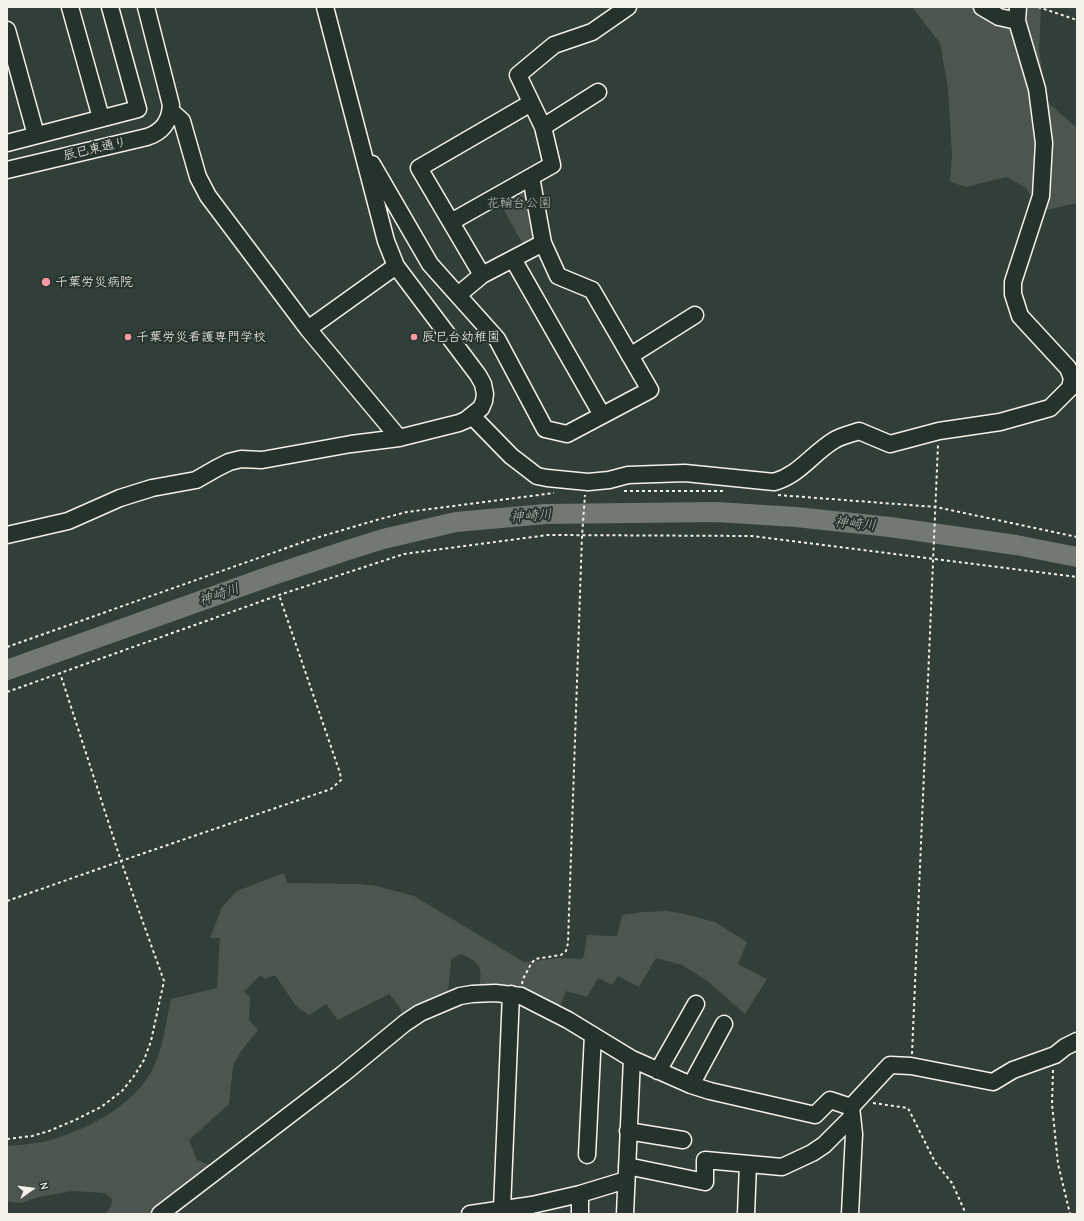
<!DOCTYPE html>
<meta charset="utf-8">
<style>
body{margin:0}
#map{position:relative;width:1084px;height:1221px;overflow:hidden;background:#323e38;font-family:"Comic Neue",sans-serif}
canvas{display:block}
.frame{position:absolute;inset:0;border:8px solid #f4f1e8;pointer-events:none}
.north{position:absolute;left:12px;top:1169px;width:40px;height:40px;-webkit-text-stroke:3px #26332d;paint-order:stroke;rotate:76deg;font-size:11px;font-weight:700;line-height:16px;text-align:center;color:#f4f1e8}
.north::after{content:'';display:block;margin:auto;width:14px;height:18px;background:#f4f1e8;clip-path:polygon(50% 0,100% 100%,50% 72%,0 100%)}
</style>
<div id="map">
<canvas width="1084" height="1221"></canvas>
<div class="frame"></div>
<div class="north">N</div>
</div>
<script>
const context = document.querySelector('canvas').getContext('2d');
context.lineJoin = 'round';
function fillPath(path, color) { context.fillStyle = color; context.fill(path, 'evenodd'); }
function strokePath(path, color, width, dash) { context.strokeStyle = color; context.lineWidth = width; context.lineCap = dash ? 'butt' : 'round'; context.setLineDash(dash || []); context.stroke(path); }
function label(font, color, halo, rows, align = 'center') {
  context.font = font + ' "Comic Neue","Klee One",sans-serif'; context.lineWidth = 4; context.setLineDash([]); context.textBaseline = 'middle'; context.strokeStyle = halo; context.fillStyle = color; for (const [text, x, y, turn = 0] of rows) {
    context.save(); context.translate(x, y); context.rotate((+turn || 0) * Math.PI / 180); context.textAlign = isNaN(turn) ? turn : align; if (halo) context.strokeText(text, 0, 0); context.fillText(text, 0, 0); context.restore();
  }
}
const green = new Path2D(`
 M912 7H1041L1039 50 1047 102 1077 128V203L1041 211 1025 187 1006 177 966 187 950 182 952 154 948 89 940 43Z
 M531 177 543 243 527 252 497 197Z
 M284 873 287 883 358 884 377 886 414 896 524 962 560 958 582 959 584 956 587 935 617 936 622 915 642 912 666 911 680 913 715 922 747 942 738 964 767 979 745 1014 706 980 682 965 656 958 639 987 618 976 612 985 598 978 587 997 566 991 559 1008 478 992C483 971 483 962 460 954L451 960 447 1000 405 1020 399 1006 389 994 338 1020 326 1004 309 1015 296 1006 275 975 265 979 260 975 244 992 250 997 249 1020 258 1030 241 1051 233 1066 229 1104 189 1140 197 1160 217 1168 156 1214H106L111 1206 112 1199 105 1193 73 1191 39 1197 21 1203 11 1202 7 1200V1146C19 1145 32 1144 43 1142 84 1132 138 1105 155 1064 164 1044 166 1020 171 999L217 988 220 938H210L222 907 237 891Z`);
const river = new Path2D(`
 M7 670 273 575 348 550 383 539 456 522 545 514 716 512 796 517 890 527 1016 545 1077 557`);
const path = new Path2D(`
 M1038 7 1077 20
 M624 491H724
 M778 495 936 507 1077 537
 M7 647 309 540 380 519 407 512 554 493
 M7 692 279 595 404 554 548 535 752 536 1077 577
 M7 901 121 861 331 789 341 780 340 773 279 595
 M522 984 523 979 531 964 535 959 561 955 566 951 568 943 582 536 585 495
 M912 1054 938 445
 M1053 1070 1052 1104 1058 1164 1070 1214
 M873 1103 908 1108 935 1162 952 1183 966 1214
 M7 1139 32 1136 49 1131 75 1120 101 1107 122 1091 134 1076 144 1060 151 1041 164 981 121 861 60 673`);
const minor = new Path2D(`
 M70 7 101 118
 M982 7 999 17 1017 21
 M7 30 36 135
 M171 111 182 121 198 177 208 196 308 329 399 438
 M543 127 598 92
 M7 143 138 109 110 7
 M372 164 430 264 497 339 545 429 567 434 650 390 592 290 558 276 543 243 531 177
 M7 170 147 137C162 132 170 122 171 105L146 7
 M451 222 552 165 543 127 518 75 554 45 592 32 628 7
 M513 259 602 415
 M482 275 419 168 531 103
 M458 295 482 275 543 243
 M308 329 396 266
 M630 356 695 315
 M472 416 511 456 537 476 547 478 588 482 609 480 628 475 685 473 774 482C799 475 812 454 833 441 840 436 851 434 859 431L890 444 939 431 1000 422 1050 408 1070 388 1072 378 1068 368 1020 316 1013 294V282L1041 196 1044 143 1037 89 1017 21 1018 7
 M7 535 68 521 120 498 152 488 196 480 217 468 229 462 241 459 262 460 351 444 399 438 459 423 466 420 481 408 484 401 485 394 483 384 478 375 396 266 386 241 325 7
 M658 1071 696 1004
 M691 1085 724 1024
 M628 1131 683 1140
 M587 1155 593 1035
 M627 1166 705 1182V1160L782 1167 812 1153 824 1145 852 1117
 M580 1194V1214
 M502 1209 511 994
 M160 1214 343 1074 405 1023 420 1013 460 996 472 994 495 993 521 996 568 1020 632 1059 691 1085 710 1091 815 1115 830 1100 851 1107
 M470 1214 532 1205 580 1194 626 1180
 M625 1214 632 1059
 M746 1214 748 1164
 M850 1214 854 1134 851 1107 890 1065 911 1066 993 1082 1013 1070 1055 1055 1065 1047 1077 1041`);
const markers = [
 [46,282,5,"#ff9aa2"],
 [128,337,4,"#ff9aa2"],
 [414,337,4,"#ff9aa2"]
];
const streetNames = [
 ["辰巳東通り",95,149,-13]
];
const parkNames = [
 ["花輪台公園",519,203]
];
const poiNames = [
 ["千葉労災病院",55,282],
 ["千葉労災看護専門学校",136,337],
 ["辰巳台幼稚園",422,337]
];
const waterNames = [
 ["神崎川",531,516,-4],
 ["神崎川",855,524,5],
 ["神崎川",219,595,-19]
];
fillPath(green, '#4c564f');
strokePath(river, '#727972', 20);
strokePath(minor, '#f4f1e8', 19);
strokePath(path, '#f4f1e8', 2, [3, 3]);
strokePath(minor, '#26332d', 16);
for (const [x, y, r, color] of markers) { const dot = new Path2D(); dot.arc(x, y, r, 0, 2 * Math.PI); context.fillStyle = color; context.fill(dot); strokePath(dot, '#26332d', 1.5); }
label('13px', '#f4f1e8', '#26332d', streetNames);
label('13px', '#b9bbb2', '#26332d', parkNames);
label('13px', '#f4f1e8', '#26332d', poiNames, 'left');
label('italic 14px', '#babbb3', '#26332d', waterNames);
</script>
